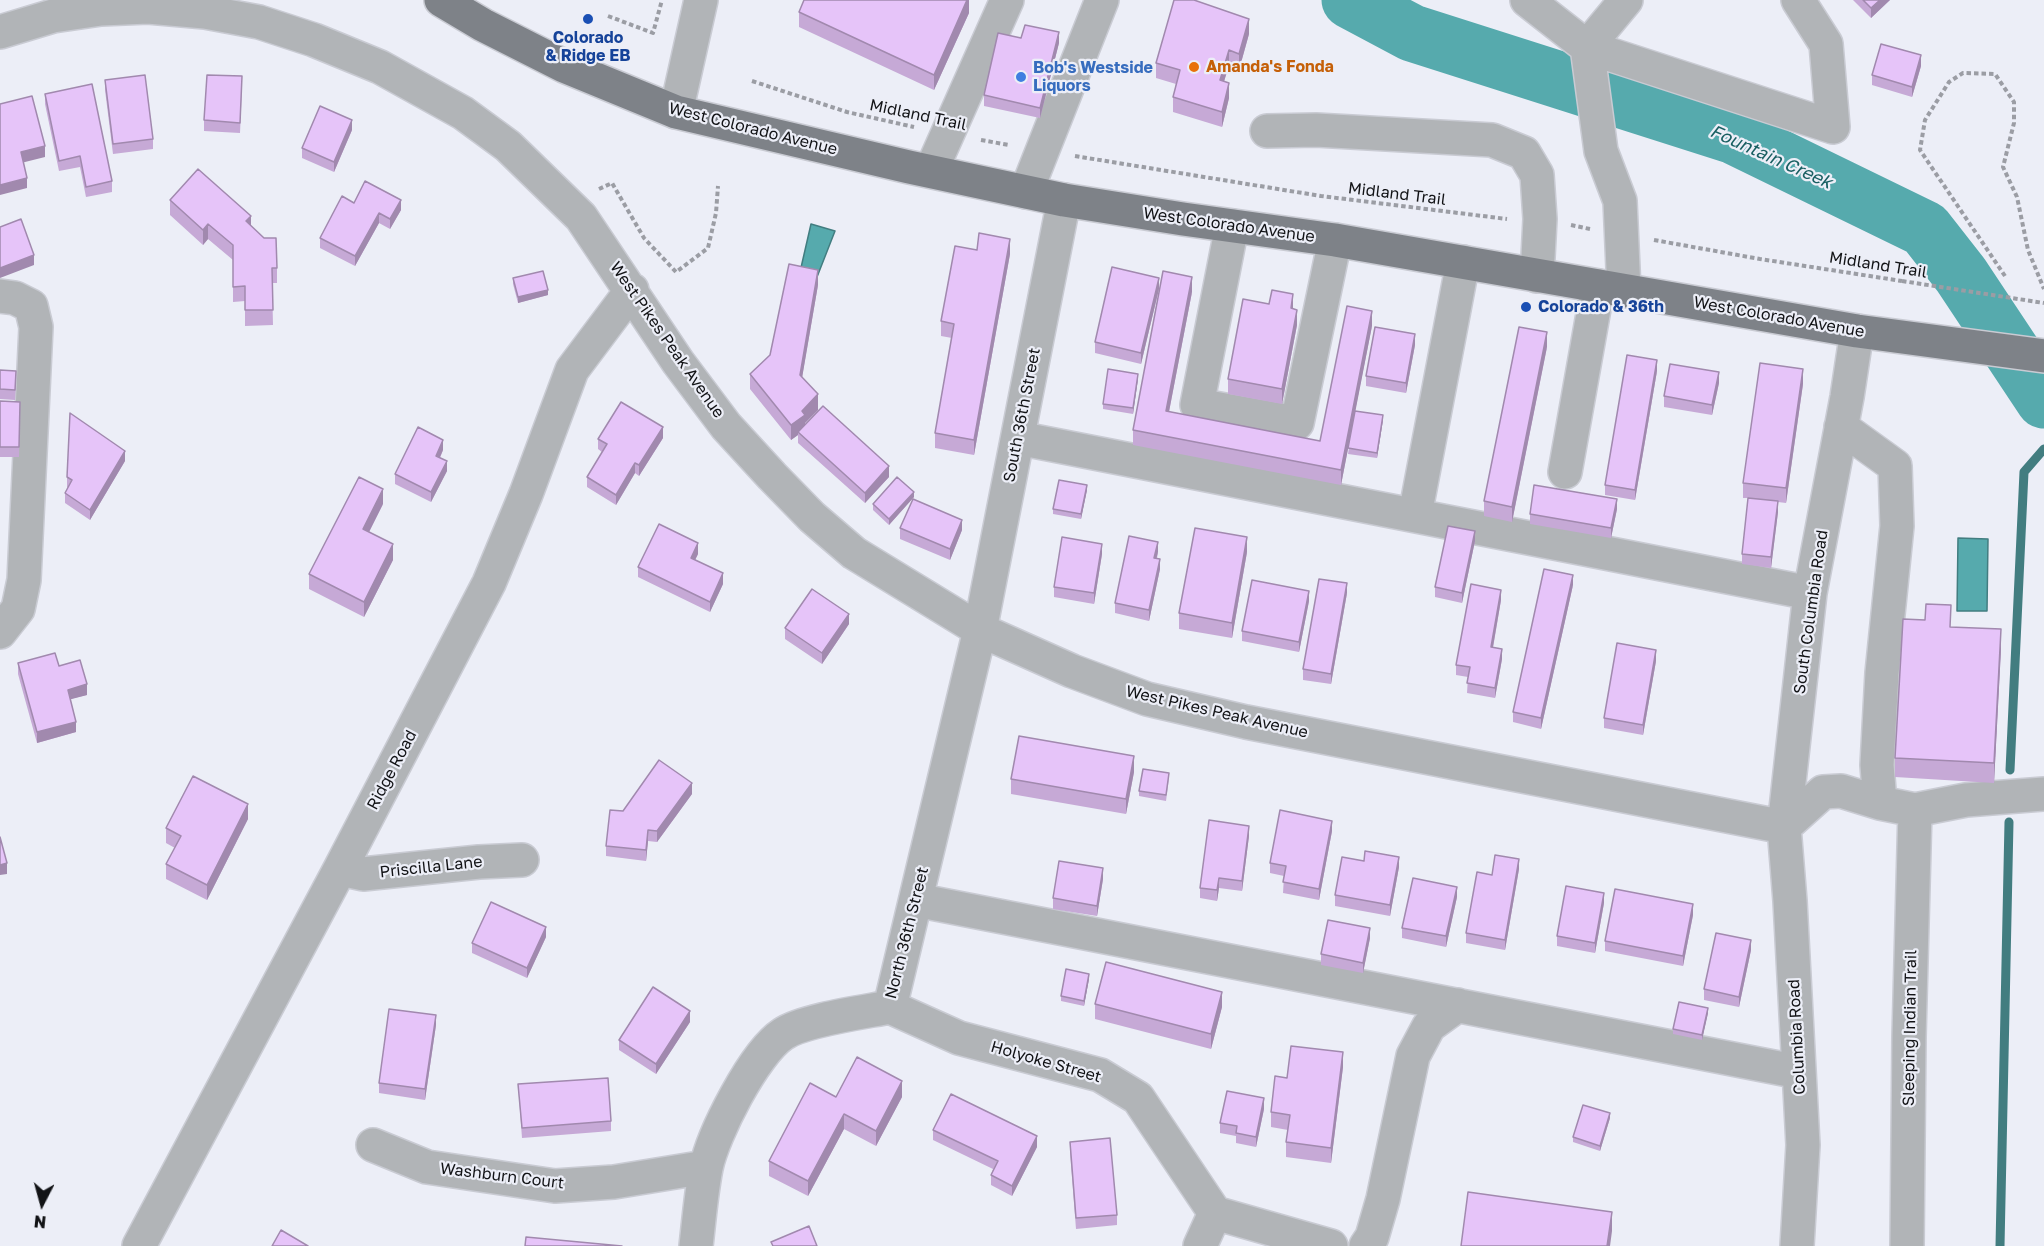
<!DOCTYPE html>
<style>
body{margin:0}
#map{position:relative;width:2044px;height:1246px;overflow:hidden;background:#eceef7;font-family:"Golos Text",sans-serif}
canvas{display:block}
.north{position:absolute;left:12px;top:1174px;width:60px;height:60px;-webkit-text-stroke:4px #eceef7;paint-order:stroke;rotate:186deg;font-size:16px;font-weight:700;line-height:24px;text-align:center;color:#121316}
.north::after{content:'';display:block;margin:auto;width:21px;height:27px;background:#121316;clip-path:polygon(50% 0,100% 100%,50% 72%,0 100%)}
</style>
<div id="map">
<canvas width="2044" height="1246"></canvas>
<div class="north">N</div>
</div>
<script>
const context = document.querySelector('canvas').getContext('2d');
context.lineJoin = 'round';
function fillPath(path, color) { context.fillStyle = color; context.fill(path, 'evenodd'); }
function strokePath(path, color, width, dash) { context.strokeStyle = color; context.lineWidth = width; context.lineCap = dash ? 'butt' : 'round'; context.setLineDash(dash || []); context.stroke(path); }
function label(font, color, halo, rows, align = 'center') {
  context.font = font + ' "Golos Text",sans-serif'; context.lineWidth = 4.5; context.setLineDash([]); context.textBaseline = 'middle'; context.strokeStyle = halo; context.fillStyle = color; for (const [text, x, y, turn = 0] of rows) {
    context.save(); context.translate(x, y); context.rotate((+turn || 0) * Math.PI / 180); context.textAlign = isNaN(turn) ? turn : align; if (halo) context.strokeText(text, 0, 0); context.fillText(text, 0, 0); context.restore();
  }
}
const water = new Path2D(`
 M811 224 835 231 817 277 800 272Z
 M1958 538 1988 539 1987 611H1957Z`);
const stream = new Path2D(`
 M2010 770 2024 472 2044 449
 M2000 1246 2009 822`);
const river = new Path2D(`
 M1350 0 1412 33 1732 135 1925 229 1961 275 2044 400`);
const path = new Path2D(`
 M608 16 653 33 662 0
 M752 81 847 112 914 127
 M981 140 1009 145
 M1075 156 1321 196 1507 219
 M599 189 612 183 644 238 676 272 708 248 716 213 718 186
 M1571 225 1590 229
 M1654 240 1760 259 1902 281
 M2005 276 1920 150 1925 120 1949 82 1963 73 1995 74 2014 102V123L2003 167 2017 197 2028 250 2044 289`);
const minor = new Path2D(`
 M1527 0 1587 47 1833 127 1826 44 1798 0
 M0 32 53 16 101 9 148 7 205 12 259 22 314 40 380 67 463 113 508 146 581 217 678 362 726 426 772 476 812 517 854 553 980 630 1072 671 1147 699 1246 722 1784 827
 M676 112 701 0
 M1267 131 1316 130 1492 140 1524 153 1537 175 1540 219 1537 276
 M931 171 1007 0
 M1026 192 1102 0
 M1232 226 1197 405 1297 423 1335 240
 M1624 291 1620 201 1601 151 1587 47 1626 0
 M0 296 15 298 31 306 36 327 24 580 18 609 0 632
 M1841 427 1895 466 1897 526 1882 673 1877 765 1880 803
 M1018 438 1810 593
 M1565 472 1598 286
 M1415 515 1463 262
 M1784 827 1823 792 1841 791 1880 803 1915 810 1966 800 2044 794
 M340 869 363 874 479 862 522 860
 M916 900 1799 1072
 M890 1007 959 1038 1100 1075 1138 1098 1215 1213
 M373 1145 427 1167 555 1186 614 1182 706 1167
 M1215 1213 1331 1246
 M139 1246 340 869 489 583 526 494 572 370 632 290
 M696 1246C699 1220 701 1194 706 1168 713 1134 754 1053 783 1034 803 1020 864 1012 890 1007L980 630 1064 200
 M1200 1246 1215 1213
 M1366 1246 1372 1237 1383 1199 1413 1056 1429 1026 1458 1005
 M1797 1246 1803 1145 1790 901 1784 827 1810 593 1847 397 1857 331
 M1907 1246 1909 1037 1915 810`);
const major = new Path2D(`
 M441 0 483 25 564 66 676 112 909 167 1064 200 1183 219 1335 240 1857 331 2044 356`);
const pathBridge = new Path2D(`
 M1902 281 2044 303`);
const wall = new Path2D(`
 M969 0V13L934 90 799 27V12Z
 M1853 0H1890L1871 18Z
 M1249 34 1239 70 1229 65 1224 81 1229 98 1222 127 1173 112V97L1176 84 1156 78V63Z
 M1021 38 1059 43 1040 118 984 106V95Z
 M1921 66 1912 97 1872 85V75Z
 M105 80 153 139V149L113 154 105 90Z
 M242 87 240 133 204 131V120Z
 M45 94 112 181V192L86 197 80 167 59 171 45 104Z
 M352 130 334 172 302 158V148Z
 M170 200 251 226 277 268V283H272L273 325 245 326V301L233 302V260L208 239 203 245 170 215Z
 M354 203 401 210 390 229 379 223 355 266 320 248V238Z
 M977 250 1010 254 974 455 935 448V433L952 338 941 336V321Z
 M513 278 548 295 518 303 513 284Z
 M818 285 802 377 818 410 805 423V425L889 477 865 503 798 443V435L791 440 750 389V374L770 355Z
 M1159 289 1141 364 1095 353V342Z
 M1192 292 1169 412 1320 441 1372 326 1355 411 1383 420 1377 458 1348 454 1353 422 1341 485 1133 445V430Z
 M1293 309 1297 325 1282 404 1228 394V379Z
 M1415 345 1406 393 1366 386V376Z
 M1547 347 1512 522 1484 516V501Z
 M0 370 16 382 15 400 0 399Z
 M1657 371 1635 500 1605 495V485Z
 M1138 379 1133 414 1103 409V404Z
 M1719 383 1712 415 1664 407V396Z
 M1803 384 1786 503 1778 502V512L1771 568 1742 564V554L1748 498H1743V483Z
 M0 401 20 402 19 457H0Z
 M663 438 639 476 635 473 616 505 587 487V477L602 452 598 449V439Z
 M443 450 440 458 447 471 431 502 395 484V474Z
 M125 461 90 520 65 503V493L68 488 67 487V477Z
 M1087 490 1081 519 1053 514V509Z
 M914 497 889 525 873 510V504Z
 M383 504 369 532 393 560 364 617 309 589V574Z
 M1617 509 1611 538 1530 524V514Z
 M900 528 962 530 950 560 900 539Z
 M1475 541 1462 603 1435 597V587Z
 M1158 552 1157 558 1160 569 1149 621 1115 613V603Z
 M1247 552 1232 638 1179 629V613Z
 M698 554 695 560 723 584 710 612 638 577V567Z
 M1102 554 1094 604 1054 597V587Z
 M1573 585 1541 729 1513 722V712Z
 M1347 593 1331 684 1303 680V669Z
 M1501 600 1493 648 1502 659 1495 698 1467 693 1468 677 1456 675V665Z
 M1309 601 1299 652 1242 641V631Z
 M849 624 822 664 785 639V628Z
 M1951 627 2001 649 1994 783 1895 777V758Z
 M1656 661 1643 735 1604 728V718Z
 M18 663 59 666 87 695 70 699 76 732 37 743 18 674Z
 M1134 772 1126 814 1011 794V779Z
 M1169 778 1166 801 1139 796V791Z
 M692 794 657 842 648 841 646 861 606 856V846L623 811Z
 M248 819 207 900 166 879V864L175 848 166 843V828Z
 M1332 831 1319 900 1283 893 1284 876 1270 873V863Z
 M1249 836 1242 891 1219 888 1217 901 1200 898V888Z
 M1399 867 1390 916 1335 906V895Z
 M1519 869 1505 950 1466 943V933L1492 875Z
 M1103 879 1097 916 1053 909V898Z
 M1457 897 1446 947 1402 938V928Z
 M1604 903 1595 953 1557 946V936Z
 M1693 915 1683 966 1605 951V941Z
 M546 937 527 978 472 953V943Z
 M1370 938 1363 973 1321 965V954Z
 M1751 950 1739 1007 1704 1000V989Z
 M1089 979 1084 1006 1061 1001V996Z
 M1095 1004 1222 1007 1211 1049 1095 1019Z
 M1708 1013 1702 1040 1673 1034V1029Z
 M690 1022 656 1074 619 1050V1040Z
 M436 1025 425 1100 379 1093V1083Z
 M1343 1067 1331 1163 1286 1157V1142L1288 1130 1271 1127V1112L1287 1078Z
 M518 1084 611 1121V1131L522 1138Z
 M836 1097H902L876 1146 844 1129 808 1196 769 1176V1161Z
 M1264 1109 1256 1147 1236 1143V1136L1220 1133V1123Z
 M1610 1118 1600 1151 1573 1142V1137Z
 M933 1130 1037 1147 1012 1196 991 1185V1175L993 1169 933 1140Z
 M1070 1142 1117 1215V1225L1076 1229 1070 1152Z`);
const shadedWall = new Path2D(`
 M967 0H969V13L934 90V75Z
 M1880 0H1890L1871 18V8Z
 M1249 19V34L1239 70V54Z
 M1059 32V43L1040 118V108Z
 M1229 50V65L1220 95V80Z
 M1921 55V66L1912 97V87Z
 M1229 83V98L1222 127V112Z
 M352 120V130L334 172V162Z
 M45 146V157L21 163V152Z
 M27 178V188L0 195V185Z
 M401 200V210L390 229V219Z
 M379 213V223L355 266V256Z
 M251 216V231L246 221Z
 M208 224V239L203 245V230Z
 M1010 239V254L974 455V440Z
 M34 255V265L0 278V268Z
 M818 270V285L800 390V375Z
 M1192 277V292L1166 427V411Z
 M1159 278V289L1141 364V353Z
 M548 290V295L518 303V297Z
 M1293 294V309L1291 308Z
 M1297 310V325L1282 404V389Z
 M1372 311V326L1341 485V470Z
 M1547 332V347L1512 522V507Z
 M1415 334V345L1406 393V383Z
 M1657 360V371L1635 500V490Z
 M1803 369V384L1786 503V488Z
 M1719 372V383L1712 415V405Z
 M1138 374V379L1133 414V408Z
 M818 394V410L805 423V430L798 432V435L791 440V425L802 411Z
 M1383 415V420L1377 458V453Z
 M663 427V438L639 476V465Z
 M443 440V450L436 466V456Z
 M125 451V461L90 520V510Z
 M447 461V471L431 502V492Z
 M635 463V473L616 505V495Z
 M889 466V477L865 503V493Z
 M1087 485V490L1081 519V514Z
 M383 489V504L363 544V529Z
 M914 492V497L889 525V519Z
 M1617 499V509L1611 538V528Z
 M1778 501V512L1771 568V557Z
 M962 520V530L950 560V549Z
 M1475 531V541L1462 603V593Z
 M1247 537V552L1232 638V623Z
 M1158 542V552L1154 568V558Z
 M698 543V554L691 568V558Z
 M393 544V560L364 617V602Z
 M1102 544V554L1094 604V593Z
 M1160 559V569L1149 621V610Z
 M723 573V584L710 612V602Z
 M1573 575V585L1541 729V718Z
 M1347 583V593L1331 684V674Z
 M1501 590V600L1491 658V647Z
 M1309 591V601L1299 652V642Z
 M849 614V624L822 664V653Z
 M2001 629V649L1994 783V763Z
 M1502 649V659L1495 698V688Z
 M1656 650V661L1643 735V725Z
 M87 684V695L68 700V690Z
 M76 722V732L37 743V732Z
 M1134 756V772L1126 814V799Z
 M692 783V794L657 842V831Z
 M248 804V819L207 900V885Z
 M1332 821V831L1319 900V889Z
 M1249 826V836L1242 891V881Z
 M648 830V841L646 861V850Z
 M1399 857V867L1390 916V905Z
 M1519 859V869L1505 950V940Z
 M7 863V874L0 875V865Z
 M1103 868V879L1097 916V906Z
 M1219 878V888L1217 901V890Z
 M1457 887V897L1446 947V936Z
 M1604 893V903L1595 953V943Z
 M1693 904V915L1683 966V956Z
 M546 927V937L527 978V968Z
 M1370 928V938L1363 973V963Z
 M1751 940V950L1739 1007V997Z
 M1089 974V979L1084 1006V1001Z
 M1222 992V1007L1211 1049V1034Z
 M1708 1008V1013L1702 1040V1035Z
 M690 1011V1022L656 1074V1064Z
 M436 1015V1025L425 1100V1089Z
 M1343 1052V1067L1331 1163V1148Z
 M902 1081V1097L876 1146V1131Z
 M1264 1098V1109L1256 1147V1137Z
 M1610 1113V1118L1600 1151V1146Z
 M844 1114V1129L808 1196V1181Z
 M1037 1136V1147L1012 1196V1186Z
 M1612 1212V1231L1610 1246H1607Z`);
const building = new Path2D(`
 M804 0H967L934 75 799 12Z
 M1174 0H1194L1249 19 1239 54 1229 50 1220 80 1229 83 1222 112 1173 97 1180 70 1156 63Z
 M1863 0H1880L1871 8Z
 M1025 25 1059 32 1040 108 984 95 998 33 1021 38Z
 M1881 44 1921 55 1912 87 1872 75Z
 M145 75 153 139 113 144 105 80Z
 M207 75 242 76 240 123 204 120Z
 M92 84 112 181 86 187 80 156 59 161 45 94Z
 M32 96 45 146 21 152 27 178 0 185V104Z
 M320 106 352 120 334 162 302 148Z
 M198 169 251 216 246 221 264 238H276L277 268H272L273 310H245V286L233 287V245L208 224 203 230 170 200Z
 M365 181 401 200 390 219 379 213 355 256 320 238 342 196 354 203Z
 M21 219 34 255 0 268V227Z
 M979 233 1010 239 974 440 935 433 954 324 941 321 955 246 977 250Z
 M789 264 818 270 800 375 818 394 802 411 805 415 791 425 750 374 770 355Z
 M1112 267 1159 278 1141 353 1095 342Z
 M543 271 548 290 518 297 513 278Z
 M1163 271 1192 277 1166 411 1320 441 1347 306 1372 311 1341 470 1133 430Z
 M1272 290 1293 294 1291 308 1297 310 1282 389 1228 379 1243 299 1269 304Z
 M1375 327 1415 334 1406 383 1366 376Z
 M1519 327 1547 332 1512 507 1484 501Z
 M1627 355 1657 360 1635 490 1605 485Z
 M1760 363 1803 369 1786 488 1743 483Z
 M1670 364 1719 372 1712 405 1664 396Z
 M1108 369 1138 374 1133 408 1103 404Z
 M0 370 16 371 15 390 0 389Z
 M0 401 20 402 19 447H0Z
 M621 402 663 427 639 465 635 463 616 495 587 477 607 444 598 439Z
 M823 406 889 466 865 493 798 432Z
 M1355 411 1383 415 1377 453 1348 448Z
 M70 413 125 451 90 510 65 493 72 480 67 477Z
 M418 427 443 440 436 456 447 461 431 492 395 474Z
 M359 477 383 489 363 529 393 544 364 602 309 574Z
 M897 477 914 492 889 519 873 504Z
 M1059 480 1087 485 1081 514 1053 509Z
 M1534 485 1617 499 1611 528 1530 514Z
 M1748 498 1778 501 1771 557 1742 554Z
 M913 499 962 520 950 549 900 528Z
 M659 524 698 543 691 558 723 573 710 602 638 567Z
 M1448 526 1475 531 1462 593 1435 587Z
 M1195 528 1247 537 1232 623 1179 613Z
 M1129 536 1158 542 1154 558 1160 559 1149 610 1115 603Z
 M1062 537 1102 544 1094 593 1054 587Z
 M1544 569 1573 575 1541 718 1513 712Z
 M1319 579 1347 583 1331 674 1303 669Z
 M1252 580 1309 591 1299 642 1242 631Z
 M1471 584 1501 590 1491 647 1502 649 1495 688 1467 683 1470 667 1456 665Z
 M812 589 849 614 822 653 785 628Z
 M1926 604 1951 605 1950 627 2001 629 1994 763 1895 758 1903 619 1925 620Z
 M1617 643 1656 650 1643 725 1604 718Z
 M55 653 59 666 80 660 87 684 68 690 76 722 37 732 18 663Z
 M1019 736 1134 756 1126 799 1011 779Z
 M659 760 692 783 657 831 648 830 646 850 606 846 610 810 623 811Z
 M1143 769 1169 773 1166 795 1139 791Z
 M193 776 248 804 207 885 166 864 181 836 166 828Z
 M1280 810 1332 821 1319 889 1283 882 1286 866 1270 863Z
 M1209 820 1249 826 1242 881 1219 878 1217 890 1200 888Z
 M0 837 7 863 0 865Z
 M1365 851 1399 857 1390 905 1335 895 1342 857 1364 861Z
 M1495 855 1519 859 1505 940 1466 933 1477 872 1492 875Z
 M1059 861 1103 868 1097 906 1053 898Z
 M1413 878 1457 887 1446 936 1402 928Z
 M1566 886 1604 893 1595 943 1557 936Z
 M1615 889 1693 904 1683 956 1605 941Z
 M491 902 546 927 527 968 472 943Z
 M1328 920 1370 928 1363 963 1321 954Z
 M1716 933 1751 940 1739 997 1704 989Z
 M1106 962 1222 992 1211 1034 1095 1004Z
 M1066 969 1089 974 1084 1001 1061 996Z
 M653 987 690 1011 656 1064 619 1040Z
 M1679 1002 1708 1008 1702 1035 1673 1029Z
 M389 1009 436 1015 425 1089 379 1083Z
 M1291 1046 1343 1052 1331 1148 1286 1142 1290 1115 1271 1112 1275 1076 1287 1078Z
 M857 1057 902 1081 876 1131 844 1114 808 1181 769 1161 810 1083 836 1097Z
 M608 1078 611 1121 522 1128 518 1084Z
 M1227 1091 1264 1098 1256 1137 1236 1133 1237 1126 1220 1123Z
 M951 1094 1037 1136 1012 1186 991 1175 998 1161 933 1130Z
 M1583 1105 1610 1113 1600 1146 1573 1137Z
 M1110 1138 1117 1215 1076 1218 1070 1142Z
 M1468 1192 1612 1212 1607 1246H1461Z
 M809 1226 817 1246H773L771 1242Z
 M281 1230 308 1246H272Z
 M526 1237 622 1246H525Z`);
const markers = [
 [588,19,6,"#1a4fb4"],
 [1194,67,6,"#e8710a"],
 [1021,77,6,"#3f7fe0"],
 [1526,307,6,"#1a4fb4"]
];
const transitNames = [
 ["Colorado",588,38],
 ["& Ridge EB",588,56],
 ["Colorado & 36th",1538,307,"left"]
];
const foodNames = [
 ["Amanda's Fonda",1206,67]
];
const shopNames = [
 ["Bob's Westside",1033,68],
 ["Liquors",1033,86]
];
const streetNames = [
 ["Midland Trail",918,115,12],
 ["West Colorado Avenue",753,129,14],
 ["Midland Trail",1397,194,7],
 ["West Colorado Avenue",1229,225,8],
 ["Midland Trail",1878,265,9],
 ["West Colorado Avenue",1779,317,10],
 ["West Pikes Peak Avenue",667,340,55],
 ["South 36th Street",1022,415,-79],
 ["South Columbia Road",1811,612,-82],
 ["West Pikes Peak Avenue",1217,712,13],
 ["Ridge Road",392,770,-62],
 ["Priscilla Lane",431,867,-6],
 ["North 36th Street",907,933,-76],
 ["Sleeping Indian Trail",1910,1028,-89],
 ["Columbia Road",1797,1037,-93],
 ["Holyoke Street",1046,1062,16],
 ["Washburn Court",502,1176,7]
];
const waterNames = [
 ["Fountain Creek",1771,157,24]
];
fillPath(water, '#56aaad');
strokePath(water, '#427d80', 1.5);
strokePath(stream, '#427d80', 9);
strokePath(river, '#56aaad', 57);
strokePath(minor, '#c9cbd3', 36);
strokePath(major, '#c9cbd3', 36);
strokePath(path, '#9b9da4', 4, [4.5, 3]);
strokePath(minor, '#b1b4b7', 33);
strokePath(major, '#7e8288', 33);
strokePath(pathBridge, '#9b9da4', 4, [4.5, 3]);
fillPath(wall, '#c6a9d6');
fillPath(shadedWall, '#a189ae');
fillPath(building, '#e6c4f9');
strokePath(building, '#a189ae', 1.5);
for (const [x, y, r, color] of markers) { const dot = new Path2D(); dot.arc(x, y, r, 0, 2 * Math.PI); context.fillStyle = color; context.fill(dot); strokePath(dot, '#eceef7', 2); }
label('bold 16px', '#164399', '#eceef7', transitNames);
label('bold 16px', '#c56008', '#eceef7', foodNames, 'left');
label('bold 16px', '#366cbe', '#eceef7', shopNames, 'left');
label('16px', '#121316', '#eceef7', streetNames);
label('italic 18px', '#195f62', '#eceef7', waterNames);
</script>
